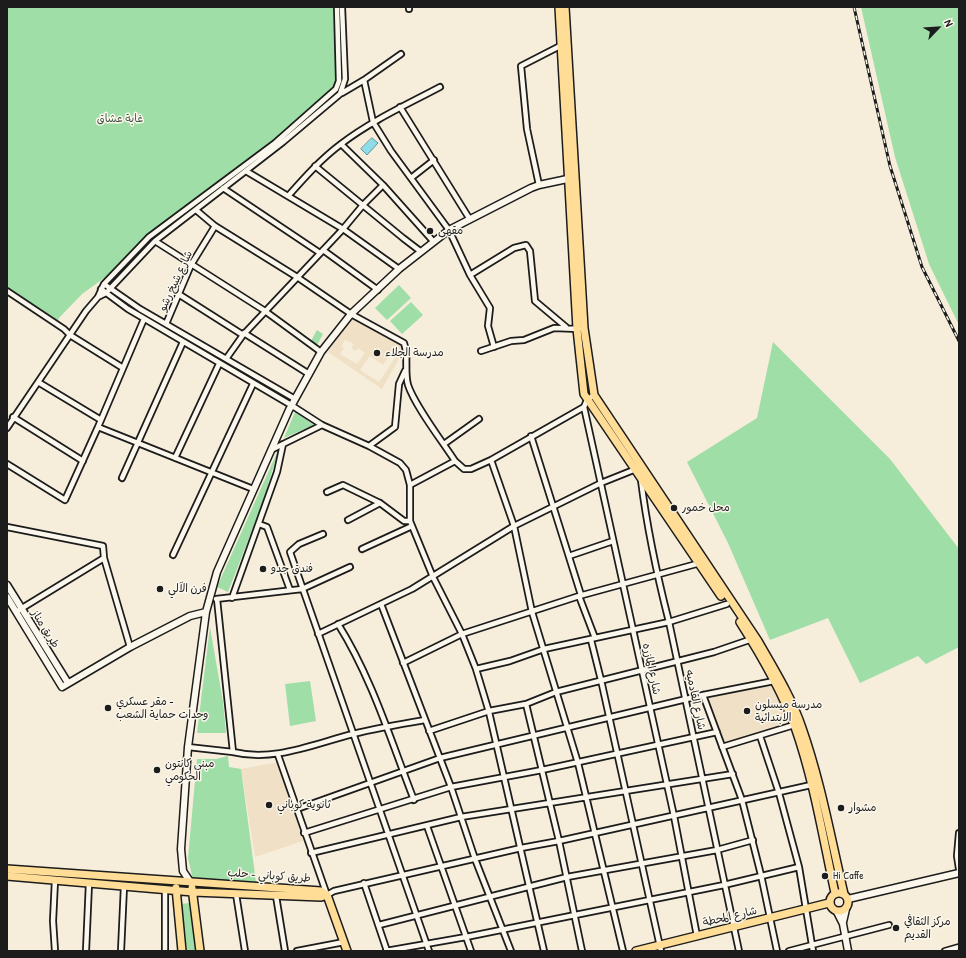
<!DOCTYPE html>
<meta charset="utf-8">
<style>
body{margin:0}
#map{position:relative;width:966px;height:958px;overflow:hidden;background:#f6eddb;font-family:"Patrick Hand",sans-serif}
canvas{display:block}
.frame{position:absolute;inset:0;border:8px solid #1c1c1c;pointer-events:none}
.north{position:absolute;left:918px;top:8px;width:40px;height:40px;-webkit-text-stroke:3px #fbf7ec;paint-order:stroke;rotate:65deg;font-size:11px;font-weight:700;line-height:16px;text-align:center;color:#1c1c1c}
.north::after{content:'';display:block;margin:auto;width:14px;height:18px;background:#1c1c1c;clip-path:polygon(50% 0,100% 100%,50% 72%,0 100%)}
</style>
<div id="map">
<canvas width="966" height="958"></canvas>
<div class="frame"></div>
<div class="north">N</div>
</div>
<script>
const context = document.querySelector('canvas').getContext('2d');
context.lineJoin = 'round';
function fillPath(path, color) { context.fillStyle = color; context.fill(path, 'evenodd'); }
function strokePath(path, color, width, dash) { context.strokeStyle = color; context.lineWidth = width; context.lineCap = dash ? 'butt' : 'round'; context.setLineDash(dash || []); context.stroke(path); }
function label(font, color, halo, rows, align = 'center') {
  context.font = font + ' "Patrick Hand","Playpen Sans Arabic",sans-serif'; context.lineWidth = 3; context.setLineDash([]); context.textBaseline = 'middle'; context.strokeStyle = halo; context.fillStyle = color; for (const [text, x, y, turn = 0] of rows) {
    context.save(); context.translate(x, y); context.rotate((+turn || 0) * Math.PI / 180); context.textAlign = isNaN(turn) ? turn : align; if (halo) context.strokeText(text, 0, 0); context.fillText(text, 0, 0); context.restore();
  }
}
const built = new Path2D(`
 M354 319 405 348 382 389 328 352 345 327ZM345 340 354 344 351 348 356 351 358 348 365 353 357 364 340 354 344 348 341 346ZM394 348 399 352 379 382 360 370 370 356 383 365Z
 M770 684 790 724 723 744 707 698Z
 M278 762 303 841 255 857 241 769Z`);
const green = new Path2D(`
 M7 7H333L337 86 280 138 148 236 107 276 82 294 59 318 56 326 7 294Z
 M861 7H959V325L929 264 895 157Z
 M399 285 411 298 387 320 375 308Z
 M411 302 423 315 402 334 390 321Z
 M317 330 323 334 317 345 311 341Z
 M773 342 890 459 959 549V647L926 664 918 656 860 683 828 618 770 640 728 543 687 462 757 418Z
 M295 412 314 425 284 438Z
 M279 448 263 502 228 592 217 587Z
 M210 627 223 702 226 733H197Z
 M310 681 316 721 290 726 285 684Z
 M228 756 229 767 241 769 256 882 193 880 188 858 197 759H216Z
 M189 903 196 951H187L181 904Z`);
const water = new Path2D(`
 M372 138 378 143 367 155 361 149Z`);
const minor = new Path2D(`
 M409 7V9
 M364 80 401 54
 M342 93 364 80 373 122 391 151 449 230 470 275 490 308 488 326 494 347
 M400 107 469 218
 M315 166 403 238 420 251
 M246 171 343 229 399 269
 M411 178 434 160
 M383 185 433 241
 M539 185 527 129 521 66 560 46
 M223 188 320 253
 M289 195C305 177 321 159 341 144 371 121 406 105 440 87
 M196 210 215 226 297 277 351 314 404 343C409 357 404 370 408 385 415 406 442 441 455 461
 M155 241 265 311 321 352
 M323 250 378 290
 M470 275 514 248 526 245 530 251 535 301 566 327
 M104 284 140 309 295 399
 M101 289 128 309 291 405 322 425 369 446 400 463 406 470 410 485V521L433 577 462 634 476 669 489 712 544 951
 M7 291 64 329 70 335 123 368
 M180 295 243 335
 M98 297 106 293 155 241 283 142 340 94 345 79 342 7
 M166 324 191 265 215 226
 M244 333 309 374
 M481 351 511 341 524 340 554 328 579 329
 M226 359 243 335 343 229 363 205 383 185 341 144
 M38 382 101 420 98 427 253 489
 M584 407 674 816 697 936
 M13 417 83 461
 M101 420 144 319
 M7 428 86 311 98 297 104 284 149 237 275 143 336 89 339 81 337 7
 M531 436 581 595
 M444 444 479 419
 M369 446 395 427 399 384 405 371
 M271 450 322 425
 M175 458 219 364
 M491 460 514 526 532 612 578 763 623 951
 M7 464 65 500 98 427
 M122 478 183 342
 M641 480C647 528 657 575 669 622L739 951
 M410 485 455 461 464 469H471L491 460 584 407 587 400 594 395
 M327 492 343 485 380 503 404 521H410
 M348 520 380 503
 M259 524 267 527 290 590
 M7 527 103 546 104 558
 M323 534 299 544 290 552 429 951
 M362 549 412 526
 M173 555 253 384
 M569 556 613 541
 M579 596 595 638
 M232 598 277 472 283 444
 M216 599 302 589 350 567
 M217 599 233 752C274 762 313 744 353 734 377 728 401 724 425 720
 M381 604 451 787 475 859 511 951
 M19 610 104 558 130 647
 M338 624C372 678 391 741 414 800
 M318 634 412 589 514 526 601 483 636 469
 M591 640 601 680 661 951
 M403 663 462 634 579 596 700 563
 M476 669 510 661 544 649 669 622 727 604
 M703 695 742 800 761 875 777 951
 M526 704 559 841 582 951
 M429 731 489 711 526 704 556 692 714 652 752 639
 M760 736 779 793 799 867 813 951
 M188 747 233 752
 M722 747 794 725
 M278 755 327 895 334 891 521 848 559 841 811 785
 M297 809 440 758 703 695 774 681
 M427 826 471 951
 M304 833 451 787 542 770 717 732
 M959 833 957 856 959 869
 M311 853 461 817 733 774
 M55 880 53 921 55 951
 M364 883 387 951
 M165 890V951
 M236 894 245 951
 M276 896 285 951
 M379 925 567 877 717 850 753 840
 M86 951 89 883
 M121 951 124 886
 M297 951 344 942
 M386 951 466 937 724 885 799 867
 M789 951 889 925
 M945 951 959 947`);
const secondary = new Path2D(`
 M7 585 68 683
 M7 597 62 687 130 647 190 616 206 612
 M191 883 183 871 181 849 188 747 206 612 217 572 289 410 321 352 351 314 399 269 449 230 531 188 539 185 572 178
 M848 899 959 873
 M837 912 843 924 848 951
 M843 922 846 909`);
const primary = new Path2D(`
 M559 7 577 329 584 394 721 596
 M565 7 584 328 594 395 758 641C774 669 792 698 802 728 821 782 831 839 844 894
 M740 622C761 655 782 691 795 727 814 781 823 838 835 893
 M7 869 321 891 327 895
 M7 876 193 892 321 897 327 895
 M176 888 182 951
 M192 888 200 951
 M830 902a9 9 0 1 1 18 0a9 9 0 1 1-18 0Z
 M327 895 347 951
 M636 951 829 903`);
const rail = new Path2D(`
 M854 7 890 166 922 267 959 341`);
const markers = [
 [430,231,4,"#1c1c1c"],
 [377,353,4,"#1c1c1c"],
 [674,508,4,"#1c1c1c"],
 [263,569,4,"#1c1c1c"],
 [160,589,4,"#1c1c1c"],
 [108,708,4,"#1c1c1c"],
 [747,711,4,"#1c1c1c"],
 [157,770,4,"#1c1c1c"],
 [269,805,4,"#1c1c1c"],
 [841,808,4,"#1c1c1c"],
 [825,876,4,"#1c1c1c"],
 [896,928,4,"#1c1c1c"]
];
const parkNames = [
 ["غابة عشاق",120,119]
];
const poiNames = [
 ["مقهى",438,231],
 ["مدرسة الجلاء",385,353],
 ["محل خمور",682,508],
 ["فندق جدو",271,569],
 ["فرن الآلي",168,589],
 ["مقر عسكري -",116,702],
 ["وحدات حماية الشعب",116,715],
 ["مدرسة ميسلون",755,705],
 ["الابتدائية",755,718],
 ["مبنى كانتون",165,764],
 ["الحكومي",165,777],
 ["ثانوية كوباني",277,805],
 ["مشوار",849,808],
 ["Hi Caffe",833,876],
 ["مركز الثقافي",904,922],
 ["القديم",904,935]
];
const streetNames = [
 ["شارع شيخ رشو",176,281,-65],
 ["طريق مناز",45,629,58],
 ["شارع المازره",651,669,78],
 ["شارع القادميه",695,700,78],
 ["طريق كوباني - حلب",269,876,4],
 ["شارع المحطة",730,917,-13]
];
fillPath(built, '#f0e0c6');
fillPath(green, '#9fdea7');
fillPath(water, '#8ddce9');
strokePath(water, '#608f97', 1);
strokePath(minor, '#1c1c1c', 8);
strokePath(secondary, '#1c1c1c', 9);
strokePath(primary, '#1c1c1c', 10);
strokePath(minor, '#fbf7ec', 4.5);
strokePath(secondary, '#fbf7ec', 6);
strokePath(primary, '#ffdd96', 7);
strokePath(rail, '#1c1c1c', 3);
strokePath(rail, '#fbf7ec', 1.5, [4.5]);
for (const [x, y, r, color] of markers) { const dot = new Path2D(); dot.arc(x, y, r, 0, 2 * Math.PI); context.fillStyle = color; context.fill(dot); strokePath(dot, '#fbf7ec', 1.5); }
label('11px', '#435646', '#fbf7ec', parkNames);
label('11px', '#1c1c1c', '#fbf7ec', poiNames, 'left');
label('11px', '#1c1c1c', '#fbf7ec', streetNames);
</script>
